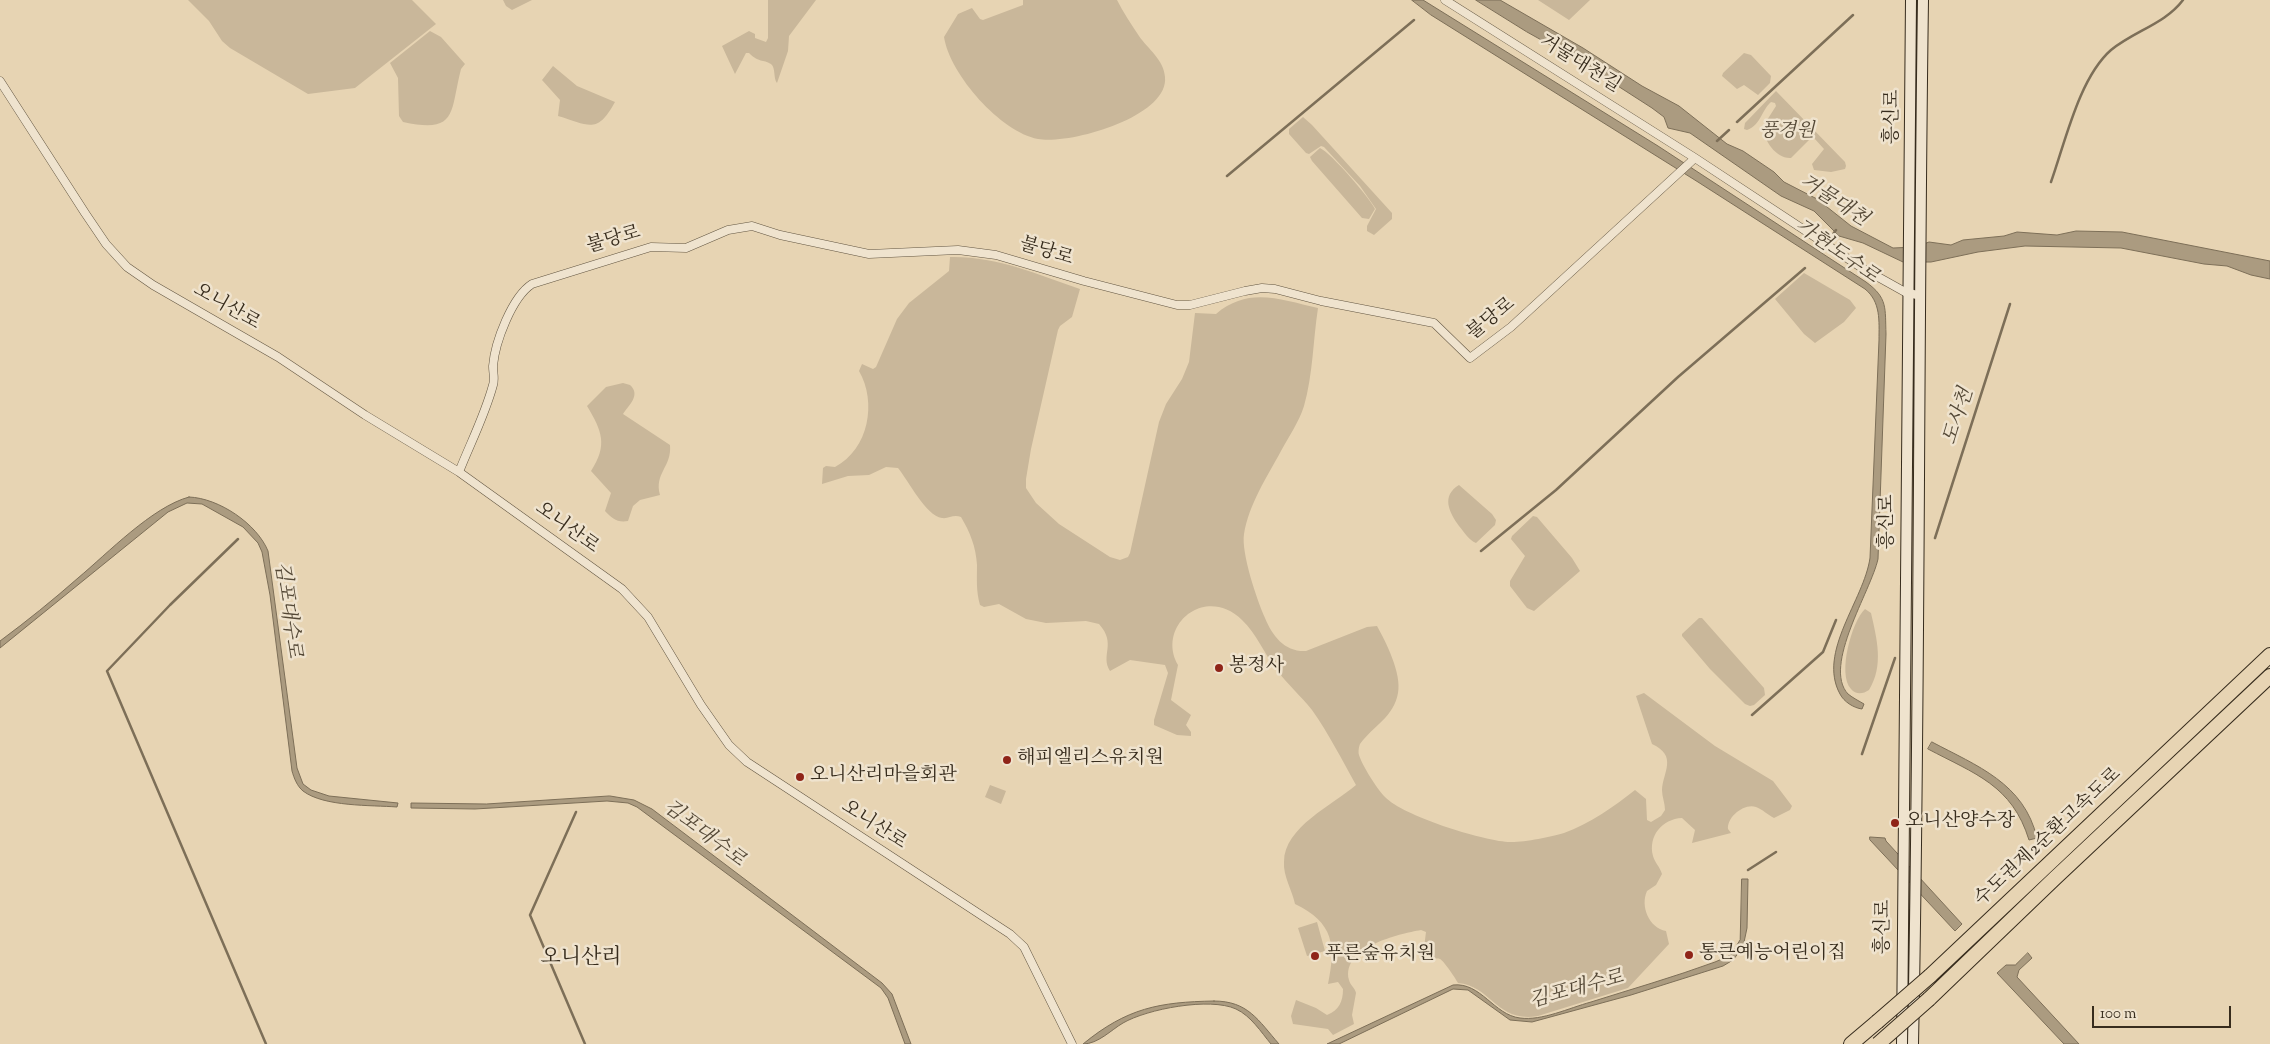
<!DOCTYPE html>
<meta charset="utf-8">
<style>
body{margin:0}
#map{position:relative;width:2270px;height:1044px;overflow:hidden;background:#e7d4b3;font-family:"Sorts Mill Goudy",serif}
canvas{display:block}
.scale{position:absolute;left:2092px;top:1006px;width:139px;height:22px;box-sizing:border-box;border:2px solid #372c1d;border-top:0;padding-left:6px;font-size:15px;line-height:18px;white-space:nowrap;color:#372c1d;-webkit-text-stroke:4px #efe3ce;paint-order:stroke}
</style>
<div id="map">
<canvas width="2270" height="1044"></canvas>
<div class="scale">100 m</div>
</div>
<script>
const context = document.querySelector('canvas').getContext('2d');
context.lineJoin = 'round';
function fillPath(path, color) { context.fillStyle = color; context.fill(path, 'evenodd'); }
function strokePath(path, color, width, dash) { context.strokeStyle = color; context.lineWidth = width; context.lineCap = dash ? 'butt' : 'round'; context.setLineDash(dash || []); context.stroke(path); }
function label(font, color, halo, rows, align = 'center') {
  context.font = font + ' "Sorts Mill Goudy","Noto Serif KR",serif'; context.lineWidth = 5; context.setLineDash([]); context.textBaseline = 'middle'; context.strokeStyle = halo; context.fillStyle = color; for (const [text, x, y, turn = 0] of rows) {
    context.save(); context.translate(x, y); context.rotate((+turn || 0) * Math.PI / 180); context.textAlign = isNaN(turn) ? turn : align; if (halo) context.strokeText(text, 0, 0); context.fillText(text, 0, 0); context.restore();
  }
}
const green = new Path2D(`
 M188 0H412L436 24 355 88 308 94 230 48 222 41 209 21Z
 M503 0H532L512 10 506 6Z
 M768 0H816L789 36 788 51 777 83C773 78 776 68 771 64 763 59 759 63 749 53H746L735 74 722 46 749 31 755 34V38L766 42 768 38Z
 M1023 0H1117C1123 12 1131 24 1139 36 1148 49 1164 60 1165 77 1169 117 1069 145 1038 139 1001 132 950 75 944 37L958 14 972 8 980 19 983 20 1023 5Z
 M1538 0H1590L1569 20Z
 M430 31 441 37 465 64 461 69C450 112 458 134 403 122L399 116 398 78 390 63Z
 M1744 53 1751 55 1771 76 1770 83 1758 95 1744 85 1737 89 1722 76 1723 73Z
 M553 66 577 86 615 102C597 135 589 125 558 116L560 100 542 80Z
 M1776 91 1845 162 1846 166 1845 169 1831 172 1814 170 1812 164 1824 149 1814 138H1811L1791 158C1776 159 1765 141 1762 128L1776 106 1775 103 1771 102C1761 111 1761 125 1747 130L1744 129 1745 123Z
 M1303 117 1312 125 1392 213V219L1374 235 1367 231V226L1376 209 1360 186 1324 147 1321 146 1309 154 1306 153 1289 134V129Z
 M1320 148C1331 153 1370 198 1375 209L1369 219 1362 218 1312 161 1310 157Z
 M950 257C996 256 1037 274 1080 289L1072 317 1060 326 1058 330 1031 449 1026 479V488L1036 503 1059 524 1110 557 1120 560 1128 557 1130 553 1159 422 1166 404 1182 379 1189 362 1195 313 1216 314C1249 286 1281 300 1318 308 1313 340 1313 375 1304 406 1299 422 1289 436 1281 451 1267 477 1249 504 1244 534 1241 553 1257 600 1265 618 1273 637 1285 652 1306 651L1367 627 1377 626C1386 642 1402 674 1398 693 1394 717 1373 726 1360 744 1359 746 1358 752 1359 755 1362 765 1377 789 1385 797 1403 816 1481 840 1508 842 1522 843 1550 837 1564 833 1589 824 1615 806 1635 790L1646 799 1647 820 1651 822 1661 816 1665 810C1665 803 1662 797 1662 790 1663 772 1678 756 1652 744L1636 696 1644 693 1715 746 1773 781 1792 806 1790 810 1774 818C1768 815 1762 809 1756 807 1744 803 1727 817 1728 829L1731 833 1692 843 1695 830 1682 818C1662 819 1648 836 1653 856 1655 863 1660 867 1662 874L1656 885 1647 891C1640 906 1649 928 1666 931L1669 944 1628 988 1538 1016C1496 1023 1492 986 1458 983 1456 979 1444 961 1440 959 1437 958 1431 959 1427 960L1424 948 1426 932 1421 930C1399 934 1341 947 1349 980 1350 985 1355 988 1356 993L1352 1015 1354 1024 1333 1035 1328 1029 1293 1024 1291 1016 1296 1000 1316 1008 1327 1015C1339 1010 1343 1002 1343 989L1338 982 1328 984C1336 945 1334 923 1295 904 1292 890 1283 876 1284 862 1284 827 1333 805 1356 785 1342 760 1329 734 1312 710 1301 696 1287 684 1277 670 1264 654 1257 634 1242 620 1205 584 1156 626 1178 665L1171 700 1191 715 1186 725 1191 732V736L1177 735 1154 725V720L1168 673 1165 665 1130 660 1110 671C1100 655 1117 644 1099 624L1086 621 1046 623 1026 619 999 604 984 607 980 605C976 591 977 579 977 565 976 547 970 532 961 517 953 514 949 519 942 518 926 516 908 480 898 468L886 467 869 475 848 476 822 484 823 468 826 466 835 467C869 449 877 402 859 371L862 364 873 369 876 367 897 319 909 303 949 271Z
 M1804 273 1850 300 1856 308 1844 322 1815 343 1804 334 1775 299Z
 M623 383 630 385C641 395 629 405 623 414L670 445C672 467 654 473 660 495L640 500 633 506 628 521C617 523 612 518 605 511L611 493 591 471C608 445 602 431 587 406L606 387Z
 M1459 485 1492 514 1496 520 1495 525 1476 543C1469 540 1464 532 1459 526 1449 512 1441 496 1459 485Z
 M1533 516 1537 517 1572 558 1580 571 1534 611 1527 608 1510 586V581L1525 556 1511 539 1512 536Z
 M1865 609 1871 613C1877 639 1884 666 1869 690 1863 694 1856 695 1851 689 1837 674 1852 621 1865 609Z
 M1699 618H1702L1764 688 1765 695 1754 705 1750 706 1745 704 1710 669 1682 636V634Z
 M990 785 1006 791 1001 804 985 797Z
 M1317 922 1325 951 1307 956 1298 928Z`);
const water = new Path2D(`
 M1412 0H1423L1658 146 1866 282C1888 298 1885 308 1886 334L1878 559C1871 591 1822 666 1848 694 1853 698 1859 701 1864 704L1862 709C1854 708 1844 702 1840 694 1817 652 1864 600 1870 558L1879 340C1879 321 1881 302 1865 289L1698 182 1431 15Z
 M1476 0H1500L1583 48 1642 86 1679 106 1727 144 1743 151 1774 172 1784 182 1817 199 1851 226 1893 248 1916 247 1929 242 1951 245 1963 240 2004 236 2017 232 2057 235 2076 231 2122 232 2270 261V279L2251 275 2227 266 2204 264 2121 248 2025 246 1978 252 1931 262H1903L1863 243 1839 236 1814 211 1781 196 1690 133 1668 128 1664 117 1652 108 1579 61 1527 32Z
 M189 497C219 498 257 524 268 551L297 768 303 784 311 790 329 796 398 803 397 807C371 805 324 807 303 791 297 786 294 778 292 771L270 595 262 552 258 543 243 527 202 504 187 503 168 512 0 648V641C27 621 53 600 78 578 108 553 152 507 189 497Z
 M1932 742C1977 766 2024 783 2037 838L2029 840C2012 785 1975 774 1928 749Z
 M610 796 634 800 652 809 882 983 892 994 911 1044H905L888 998 881 988 637 807 628 803 607 801 475 809 411 808V803L486 804Z
 M1870 837 1885 838 1886 841 1962 924 1955 931 1870 840Z
 M1742 879H1748L1747 928 1743 947 1733 960 1723 966 1631 995 1532 1022 1510 1020 1468 990 1453 989 1339 1044H1327L1453 985C1481 982 1494 1015 1520 1018 1542 1021 1569 1008 1591 1002 1632 989 1674 977 1715 962L1731 955 1740 940Z
 M2028 953 2032 958 2019 970 2017 977 2079 1044H2064L1997 973 2006 965H2015Z
 M1214 1001C1248 1001 1258 1020 1279 1044H1271C1261 1032 1251 1016 1236 1009 1210 997 1147 1009 1123 1023 1111 1030 1098 1044 1083 1044 1127 1008 1159 1002 1214 1001Z`);
const stream = new Path2D(`
 M1737 122 1853 15
 M1717 141 1729 130
 M1227 176 1414 20
 M2051 182C2065 143 2079 78 2111 50 2134 31 2165 24 2183 0
 M1831 237 1836 230
 M1935 538 2010 304
 M238 539 170 605 107 671 266 1044
 M1481 551 1556 490 1678 377 1805 268
 M1752 715 1823 652 1836 620
 M1862 754 1895 658
 M576 812 530 915 585 1044
 M1748 870 1776 852`);
const street = new Path2D(`
 M1445 0 1695 158 1862 268 1905 292 1921 296
 M0 81 85 213 106 244 127 267 153 285 278 357 365 415 459 472 622 589 648 617 701 705 729 745 747 762 1010 934 1024 947 1072 1044
 M459 472C470 444 485 415 493 385 495 379 493 373 493 366 495 342 512 297 532 284L651 247 686 248 728 230 752 226 780 235 869 254 958 250 996 255 1084 281 1177 305H1190L1245 291 1262 288 1275 289 1321 301 1434 323 1470 358 1511 327 1695 158`);
const secondary = new Path2D(`
 M1902 1044 1911 0
 M1913 1044C1920 696 1918 348 1923 0`);
const highway = new Path2D(`
 M1930 976 2270 655
 M1929 999 2054 879 2270 676
 M1851 1044 1877 1022`);
const highwayBridge = new Path2D(`
 M1877 1022 1930 976
 M1878 1044 1929 999`);
const markers = [
 [1219,668,5,"#8f2418"],
 [1007,760,5,"#8f2418"],
 [800,777,5,"#8f2418"],
 [1895,823,5,"#8f2418"],
 [1689,955,5,"#8f2418"],
 [1315,956,5,"#8f2418"]
];
const streetNames = [
 ["거물대천길",1579,65,32],
 ["흥신로",1894,117,-89],
 ["불당로",614,241,-16],
 ["불당로",1046,253,17],
 ["오니산로",226,308,30],
 ["불당로",1492,320,-39],
 ["흥신로",1889,522,-90],
 ["오니산로",566,529,36],
 ["오니산로",873,826,33],
 ["수도권제2순환고속도로",2049,838,-43],
 ["흥신로",1885,927,-89]
];
const parkNames = [
 ["풍경원",1787,133]
];
const poiNames = [
 ["봉정사",1229,668],
 ["해피엘리스유치원",1017,760],
 ["오니산리마을회관",810,777],
 ["오니산양수장",1905,823],
 ["통큰예능어린이집",1699,955],
 ["푸른숲유치원",1325,956]
];
const waterNames = [
 ["거물대천",1833,202,33],
 ["가현도수로",1836,253,35],
 ["도사천",1960,417,-72],
 ["김포대수로",286,610,82],
 ["김포대수로",703,835,37],
 ["김포대수로",1577,991,-15]
];
const quarterNames = [
 ["오니산리",581,959]
];
fillPath(green, '#c9b79a');
fillPath(water, '#ab9b80');
strokePath(water, '#7d6f58', 1);
strokePath(stream, '#7d6f58', 2.5);
strokePath(street, '#635642', 9);
strokePath(secondary, '#372c1d', 12);
strokePath(highway, '#372c1d', 16);
strokePath(street, '#efe3ce', 8);
strokePath(secondary, '#efe3ce', 10);
strokePath(highway, '#e7d4b3', 14);
strokePath(highwayBridge, '#372c1d', 16, []);
strokePath(highwayBridge, '#e7d4b3', 14);
for (const [x, y, r, color] of markers) { const dot = new Path2D(); dot.arc(x, y, r, 0, 2 * Math.PI); context.fillStyle = color; context.fill(dot); strokePath(dot, '#efe3ce', 2); }
label('19px', '#372c1d', '#efe3ce', streetNames);
label('italic 19px', '#544836', '#efe3ce', parkNames);
label('19px', '#372c1d', '#efe3ce', poiNames, 'left');
label('italic 20px', '#544836', '#efe3ce', waterNames);
label('21px', '#372c1d', '#efe3ce', quarterNames);
</script>
